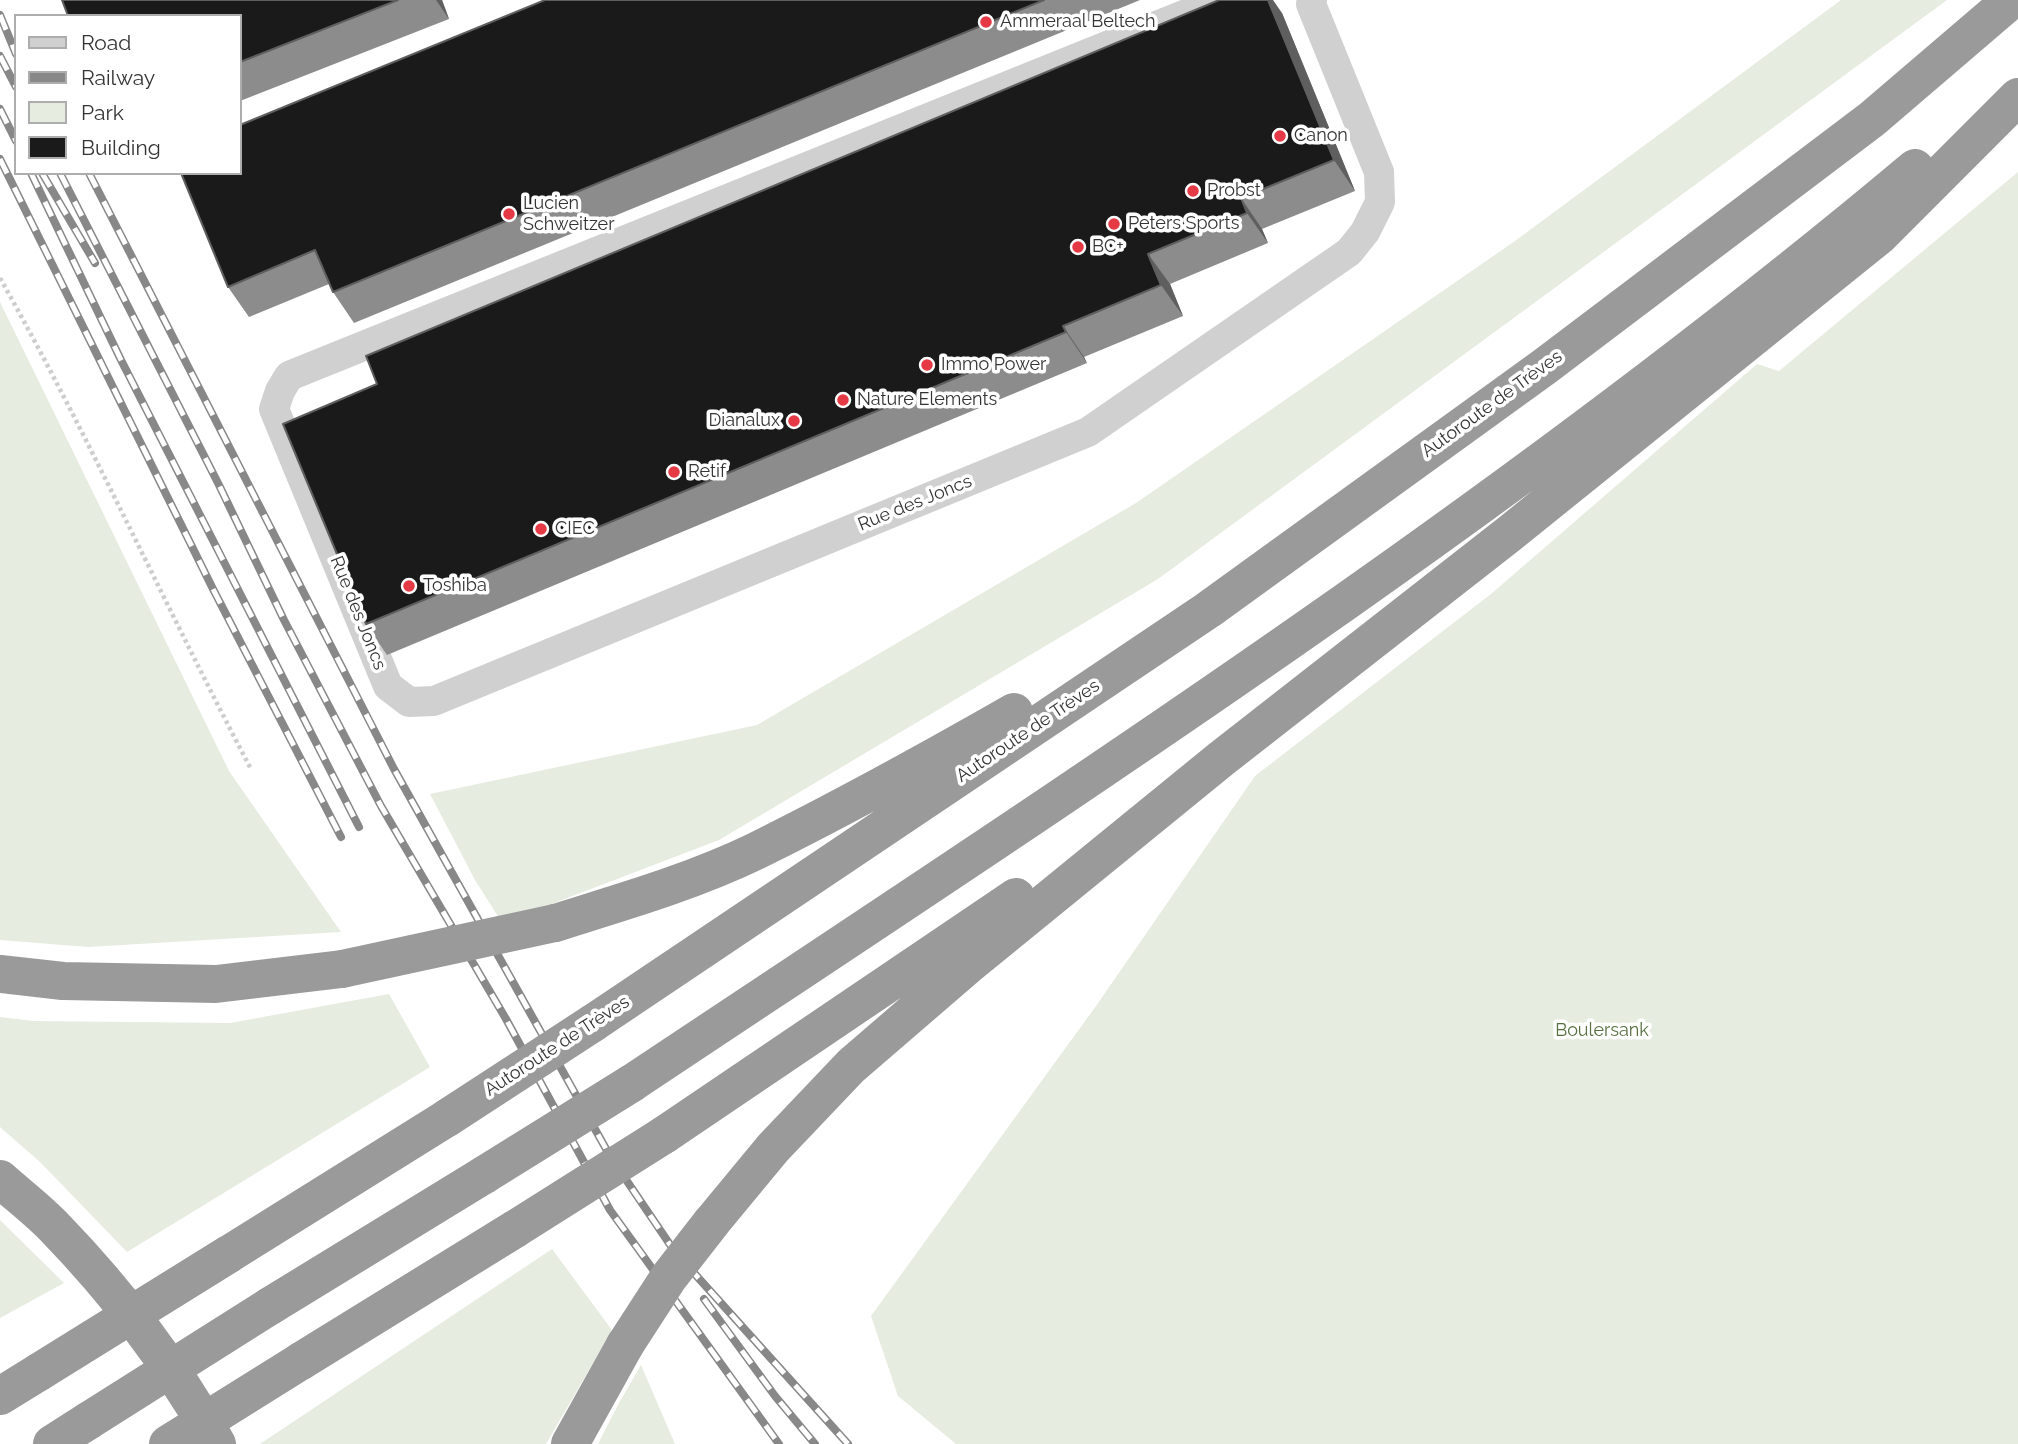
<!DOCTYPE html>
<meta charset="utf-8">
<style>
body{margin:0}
#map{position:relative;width:2018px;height:1444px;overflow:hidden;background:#fff;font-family:Raleway,sans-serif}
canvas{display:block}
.legend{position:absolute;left:14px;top:14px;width:228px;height:161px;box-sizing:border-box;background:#fff;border:2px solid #adadad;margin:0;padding:9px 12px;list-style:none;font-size:21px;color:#333}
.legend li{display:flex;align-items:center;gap:14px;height:35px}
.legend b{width:35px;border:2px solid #adadad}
</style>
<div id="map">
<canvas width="2018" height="1444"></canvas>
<ul class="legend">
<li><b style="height:9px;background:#d0d0d0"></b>Road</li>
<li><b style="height:9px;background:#888"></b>Railway</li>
<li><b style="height:19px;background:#e6ecdf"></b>Park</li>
<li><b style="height:19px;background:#1a1a1a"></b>Building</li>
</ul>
</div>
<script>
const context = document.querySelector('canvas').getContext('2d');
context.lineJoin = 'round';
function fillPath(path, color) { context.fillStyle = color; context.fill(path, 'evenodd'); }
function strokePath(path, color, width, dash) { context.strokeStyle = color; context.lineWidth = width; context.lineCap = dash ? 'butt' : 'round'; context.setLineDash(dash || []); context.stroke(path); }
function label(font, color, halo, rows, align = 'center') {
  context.font = font + ' Raleway,sans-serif'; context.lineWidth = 7; context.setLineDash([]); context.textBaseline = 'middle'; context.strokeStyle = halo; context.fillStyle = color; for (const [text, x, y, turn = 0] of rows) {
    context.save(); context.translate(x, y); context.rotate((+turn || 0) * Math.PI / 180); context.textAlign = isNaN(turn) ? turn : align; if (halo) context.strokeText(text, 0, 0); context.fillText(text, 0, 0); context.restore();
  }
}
const green = new Path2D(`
 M1841 0H1947L1158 579 719 840 549 905 499 918 475 880 430 794 757 725 1136 503 1515 241Z
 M2018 172V1444H956L898 1396 871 1316 1096 1006 1255 776 1491 594 1757 364 1779 371Z
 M0 302 229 771 341 932 88 947 0 940Z
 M389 994 430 1067 127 1252 40 1162 0 1127V1017L34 1021 230 1023Z
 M0 1220 64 1283 0 1318Z
 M552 1249 612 1330 546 1444H260Z
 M641 1365 675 1444H598L619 1403Z`);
const path = new Path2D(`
 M0 278C90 438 165 606 251 769`);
const street = new Path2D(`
 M1221 0 289 376 280 391 274 409 388 686 409 702 434 701 1088 432 1349 252 1365 232 1380 202 1379 172 1311 4 1312 0`);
const highway = new Path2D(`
 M555 923C622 902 692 882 756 851 843 808 930 760 1014 712
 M0 974 63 981 216 984 342 969
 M593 1023 1208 610 1544 367 1872 119 2011 0
 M632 1083C1069 792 1512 506 1915 168
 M664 1135 1016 897
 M0 1179C19 1196 39 1211 56 1229 119 1294 173 1366 217 1444
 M711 1223 773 1148 851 1066 967 966 1221 759 1509 534 1879 236 2018 97
 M229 1254 447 1118
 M270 1306 484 1175
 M301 1361 515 1229
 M0 1396 39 1372
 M52 1444 88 1421
 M570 1444 625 1345`);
const rail = new Path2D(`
 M0 15 16 54
 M0 56 16 87
 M0 109 16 141
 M0 159 213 589 341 837
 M31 173 121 360 359 827
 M42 173 95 263
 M60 173 219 485 284 620 381 806 506 1019 610 1210 779 1444
 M89 173 394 769 610 1156 675 1252 848 1444
 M704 1299 775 1396 815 1444`);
const highwayBridge = new Path2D(`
 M342 969 555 923
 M447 1118 593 1023
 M484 1175 632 1083
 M515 1229 664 1135
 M625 1345 669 1277 711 1223
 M39 1372 229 1254
 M88 1421 270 1306
 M168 1444 301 1361`);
const wall = new Path2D(`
 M62 0H442L449 19 240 101V16Z
 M545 0H1140L354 323 333 292 329 284 249 317 228 287Z
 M1282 13 1355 191 1262 229 1268 243 1170 284 1183 316 1084 357 1087 363 387 655 366 624Z`);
const shadedWall = new Path2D(`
 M436 0H442L449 19Z
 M1268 0H1273L1282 13 1355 191 1334 160Z
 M1241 198 1262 229 1268 243 1247 213Z
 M1148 254 1170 284 1183 316 1161 285Z
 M1063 326 1084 357 1087 363 1066 332Z`);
const building = new Path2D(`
 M62 0H398L240 62V16H68Z
 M545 0H1044L333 292 315 250 228 287 181 173H240V125Z
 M1219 0H1268L1334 160 1241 198 1247 213 1148 254 1161 285 1063 326 1066 332 366 624 283 424 377 384 366 356Z`);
const markers = [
 [986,22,7,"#e63946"],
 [1280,136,7,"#e63946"],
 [1193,191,7,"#e63946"],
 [509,214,7,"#e63946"],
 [1114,224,7,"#e63946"],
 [1078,247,7,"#e63946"],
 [927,365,7,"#e63946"],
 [843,400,7,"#e63946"],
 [794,421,7,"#e63946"],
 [674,472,7,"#e63946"],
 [541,529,7,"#e63946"],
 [409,586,7,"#e63946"]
];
const poiNames = [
 ["Ammeraal Beltech",1000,22],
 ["Canon",1294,136],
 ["Probst",1207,191],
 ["Lucien",523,204],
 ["Schweitzer",523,225],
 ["Peters Sports",1128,224],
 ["BC+",1092,247],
 ["Immo Power",941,365],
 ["Nature Elements",857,400],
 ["Dianalux",780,421,"right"],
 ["Retif",688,472],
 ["CIEC",555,529],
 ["Toshiba",423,586]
];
const streetNames = [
 ["Autoroute de Trèves",1492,404,-36],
 ["Rue des Joncs",915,503,-22],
 ["Rue des Joncs",358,613,68],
 ["Autoroute de Trèves",1028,731,-34],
 ["Autoroute de Trèves",557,1046,-33]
];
const parkNames = [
 ["Boulersank",1602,1031]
];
fillPath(green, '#e6ecdf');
strokePath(path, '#cdcdcd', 4.5, [3.5, 3.5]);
strokePath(street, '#d0d0d0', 30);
strokePath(highway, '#9a9a9a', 38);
strokePath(rail, '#888', 8);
strokePath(rail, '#fff', 5, [16]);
strokePath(highwayBridge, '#9a9a9a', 38);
fillPath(wall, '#8c8c8c');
fillPath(shadedWall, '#5f5f5f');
fillPath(building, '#1a1a1a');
strokePath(building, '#5f5f5f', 2);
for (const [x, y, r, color] of markers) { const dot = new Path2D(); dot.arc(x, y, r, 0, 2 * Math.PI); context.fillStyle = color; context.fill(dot); strokePath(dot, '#fff', 2.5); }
label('18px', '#333', '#fff', poiNames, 'left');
label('18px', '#333', '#fff', streetNames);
label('18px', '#56703f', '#fff', parkNames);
</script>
